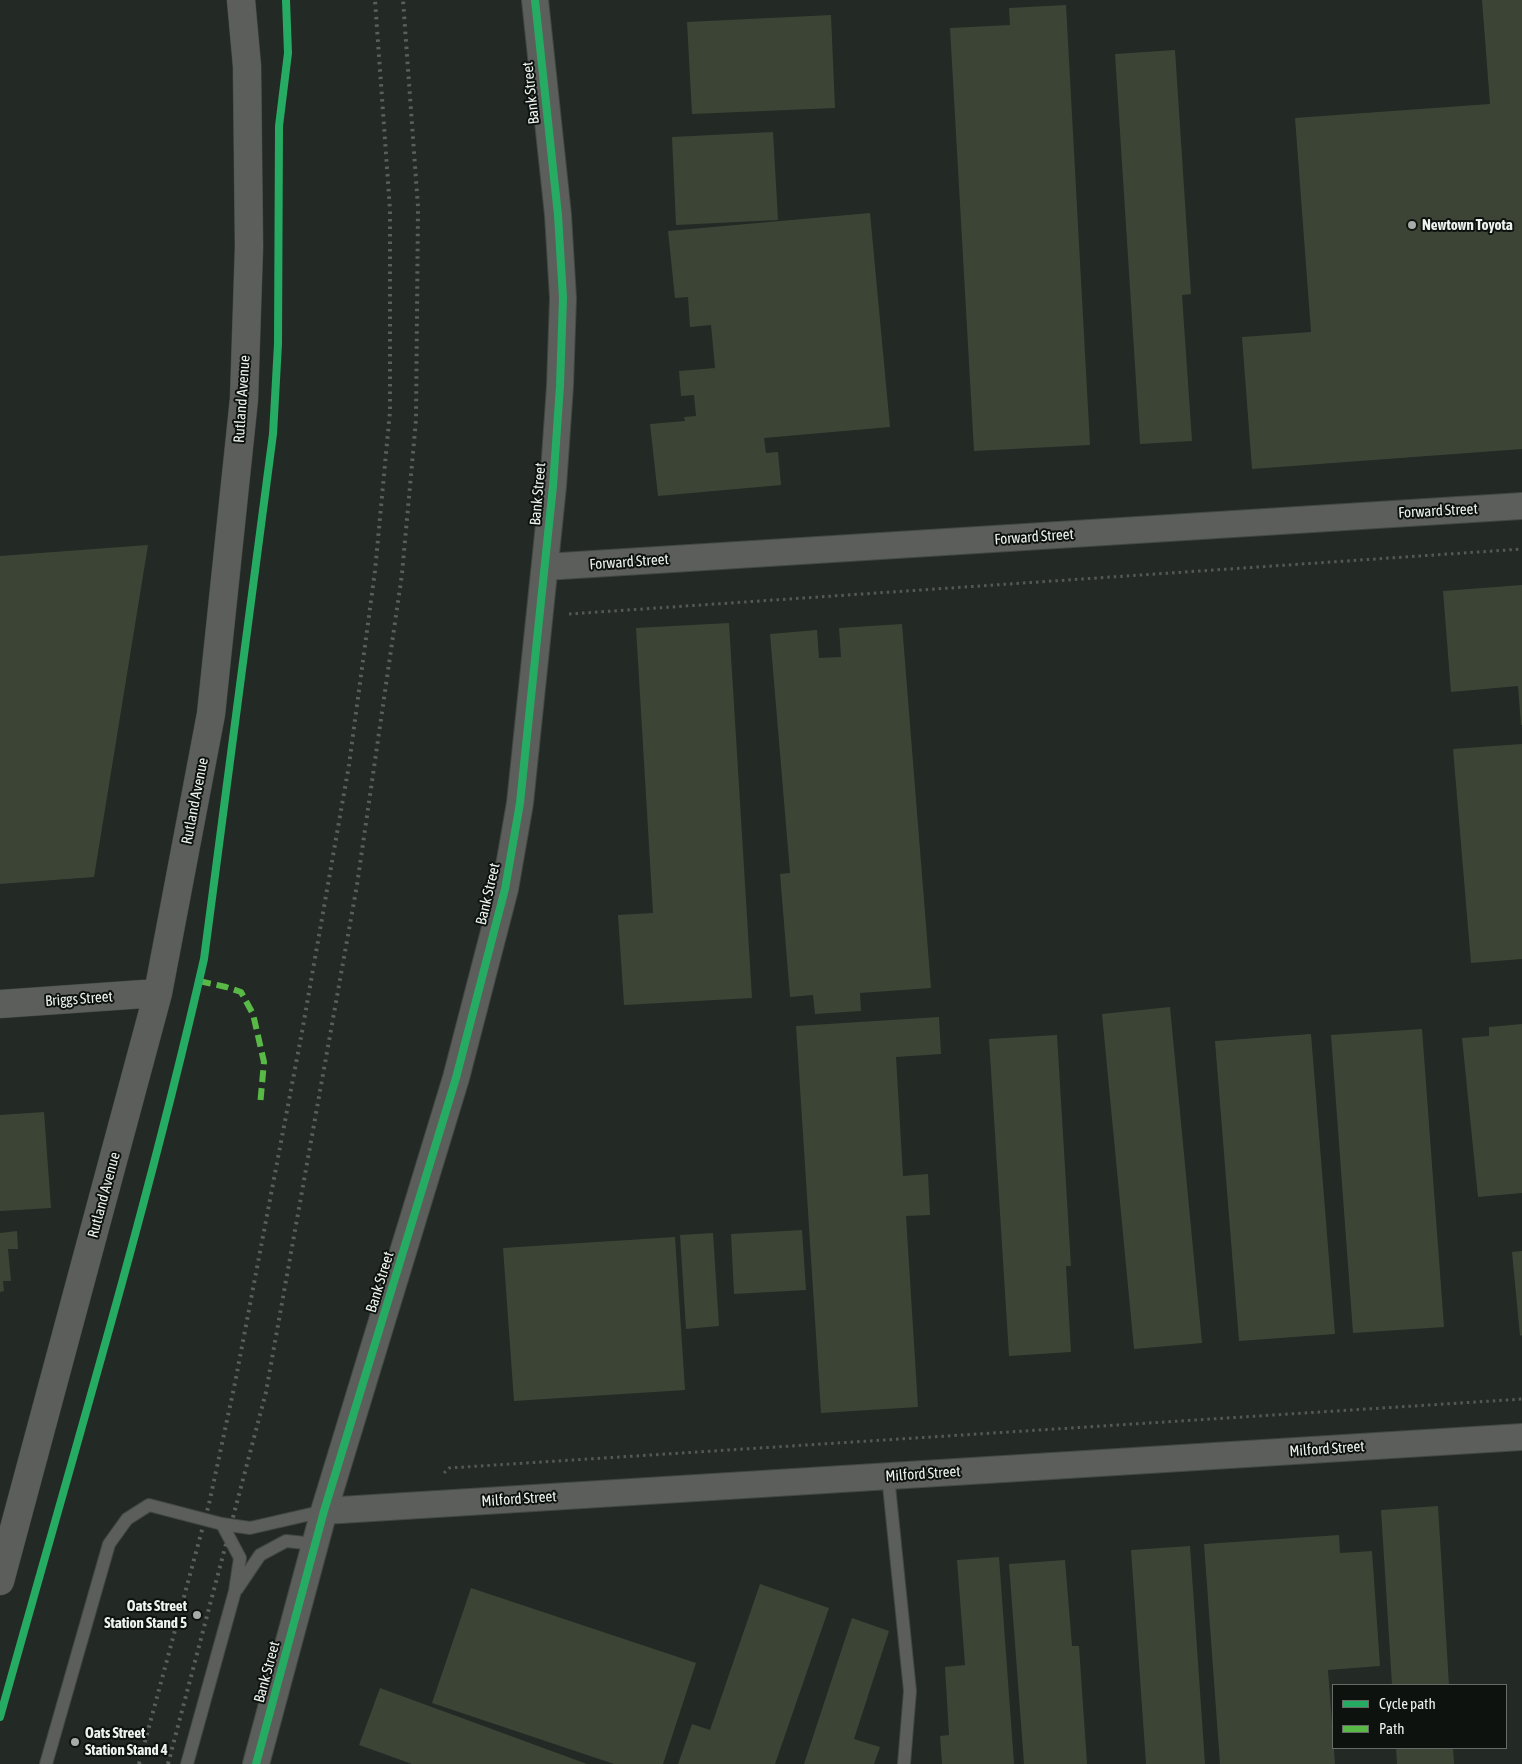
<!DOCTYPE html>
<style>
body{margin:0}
#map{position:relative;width:1522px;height:1764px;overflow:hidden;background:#232924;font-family:"Asap Condensed",sans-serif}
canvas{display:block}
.legend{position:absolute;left:1332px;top:1684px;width:175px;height:65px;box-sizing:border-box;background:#0e120f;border:1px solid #676c68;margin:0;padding:6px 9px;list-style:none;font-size:15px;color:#ecf3ee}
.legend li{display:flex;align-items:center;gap:10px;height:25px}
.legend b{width:25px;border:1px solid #676c68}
</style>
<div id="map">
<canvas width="1522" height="1764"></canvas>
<ul class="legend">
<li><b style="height:6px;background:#26ab63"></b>Cycle path</li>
<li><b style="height:6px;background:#58b947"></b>Path</li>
</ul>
</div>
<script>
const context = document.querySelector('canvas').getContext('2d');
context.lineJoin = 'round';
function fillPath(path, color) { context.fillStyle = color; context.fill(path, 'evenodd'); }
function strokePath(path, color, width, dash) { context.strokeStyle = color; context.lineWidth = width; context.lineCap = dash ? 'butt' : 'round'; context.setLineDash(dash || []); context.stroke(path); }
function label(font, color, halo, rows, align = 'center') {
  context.font = font + ' "Asap Condensed",sans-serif'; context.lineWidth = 4; context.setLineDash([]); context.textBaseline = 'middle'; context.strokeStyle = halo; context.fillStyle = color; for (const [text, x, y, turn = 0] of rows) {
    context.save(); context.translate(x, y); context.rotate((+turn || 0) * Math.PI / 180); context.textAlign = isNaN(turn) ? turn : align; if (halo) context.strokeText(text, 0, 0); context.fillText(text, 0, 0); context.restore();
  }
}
const building = new Path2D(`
 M1482 0H1522V449L1252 469 1242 337 1311 332 1295 118 1490 104Z
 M1066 5 1090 445 974 451 950 28 1010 25 1009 8Z
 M831 15 835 108 692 114 687 22Z
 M1175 50 1191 294 1182 295 1192 441 1140 444 1115 54Z
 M773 132 778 220 676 225 672 137Z
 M870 213 890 427 764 438 766 453 778 452 781 485 658 496 650 424 685 421 684 417 696 416 694 395 681 396 679 371 715 368 711 325 690 327 688 297 675 298 668 231Z
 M148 545 94 877 0 884V556Z
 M1522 585V725H1521L1518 686 1451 692 1443 591Z
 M729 623 752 998 624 1005 618 915 653 913 636 628Z
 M902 624 931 988 860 993 861 1011 815 1014 813 995 790 997 780 874 790 873 770 634 817 630 819 658 841 657 839 628Z
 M1522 744V959L1471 963 1453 749Z
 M1170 1007 1202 1343 1134 1349 1102 1014Z
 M939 1017 941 1054 896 1057 903 1176 928 1174 930 1215 906 1216 918 1407 821 1413 796 1026Z
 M1522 1024V1193L1478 1197 1462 1038 1489 1036V1027Z
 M1422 1029 1444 1327 1353 1333 1331 1035Z
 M1311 1034 1335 1334 1239 1341 1215 1041Z
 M1057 1035 1071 1266H1066L1071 1352 1009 1356 989 1039Z
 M44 1112 51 1208 0 1211V1115Z
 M802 1230 806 1290 734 1294 731 1234Z
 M17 1231 18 1249H8L11 1281H3L4 1291 0 1292V1233Z
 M713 1233 719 1326 686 1329 680 1235Z
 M675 1237 685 1390 514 1401 503 1248Z
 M1522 1251V1335L1520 1336 1512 1252Z
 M1438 1506 1449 1685H1392L1381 1510Z
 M1339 1535 1340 1553 1372 1551 1380 1666 1328 1670 1335 1764H1220L1204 1544Z
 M1190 1546 1205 1764H1146L1131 1550Z
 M999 1557 1014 1764H942L940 1736 949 1735 945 1667 965 1665 957 1560Z
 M1065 1560 1072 1646H1079L1087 1764H1024L1009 1564Z
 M760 1584 829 1608 775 1764H678L692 1724 710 1730Z
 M471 1588 696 1663 663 1764H614L432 1703Z
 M852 1618 889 1631 854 1739 880 1747 874 1764H804Z
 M380 1688 587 1764H412L359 1745Z
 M1396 1748H1453L1454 1764H1397Z`);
const path = new Path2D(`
 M569 614 1522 549
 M444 1473 449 1468 1522 1399`);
const lane = new Path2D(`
 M888 1476 910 1691 904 1764
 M237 1589 260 1555 286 1541 315 1544
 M46 1764 109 1544 127 1519 149 1505 222 1524 250 1528 324 1511
 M187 1764 235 1591 240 1558 222 1524`);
const street = new Path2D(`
 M545 567 1522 506
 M324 1511 1522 1437
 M256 1764 324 1511 456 1078 505 889 520 803 553 486 560 386 563 298 558 215 535 0`);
const secondary = new Path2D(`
 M0 1004 158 993
 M0 1581 158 993 211 714 244 399 249 247 247 66 241 0`);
const rail = new Path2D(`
 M139 1764 209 1504 235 1383 302 1032 349 765 375 571 390 411V210L375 0
 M168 1764 266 1392 357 885 402 574 416 420 418 207 403 0`);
const quiet = new Path2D(`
 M199 981 226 987 241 992 253 1014 264 1062 260 1106`);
const cycleway = new Path2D(`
 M0 1717C70 1465 146 1214 204 959L273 434 278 344 279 126 288 53 286 0
 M256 1764 324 1511 456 1078 505 889 520 803 553 486 560 386 563 298 558 215 535 0`);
const markers = [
 [1412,225,5,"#a6aca7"],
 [197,1615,5,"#a6aca7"],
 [75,1742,5,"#a6aca7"]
];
const streetNames = [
 ["Bank Street",531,93,-96],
 ["Rutland Avenue",242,399,-86],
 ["Bank Street",538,494,-85],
 ["Forward Street",1438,511,-3],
 ["Forward Street",1034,537,-4],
 ["Forward Street",629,562,-4],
 ["Rutland Avenue",195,801,-79],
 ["Bank Street",488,894,-77],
 ["Briggs Street",79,999,-4],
 ["Rutland Avenue",104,1195,-75],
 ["Bank Street",380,1282,-73],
 ["Milford Street",1327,1449,-4],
 ["Milford Street",923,1474,-4],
 ["Milford Street",519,1499,-4],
 ["Bank Street",267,1672,-75]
];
const poiNames = [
 ["Newtown Toyota",1422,225],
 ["Oats Street",187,1606,"right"],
 ["Station Stand 5",187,1623,"right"],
 ["Oats Street",85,1733],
 ["Station Stand 4",85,1750]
];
fillPath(building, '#3c4436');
strokePath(lane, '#424743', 14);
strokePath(street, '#424743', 28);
strokePath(secondary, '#424743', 29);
strokePath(path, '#555955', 3, [2.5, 4]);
strokePath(lane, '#5b5e5b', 12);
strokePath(street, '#5b5e5b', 26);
strokePath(secondary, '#5b5e5b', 28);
strokePath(rail, '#5a5f5b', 4, [2.5, 5]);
strokePath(quiet, '#58b947', 6, [12, 6]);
strokePath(cycleway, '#26ab63', 8);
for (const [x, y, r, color] of markers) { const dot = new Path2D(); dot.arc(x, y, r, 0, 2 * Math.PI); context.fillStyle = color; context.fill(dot); strokePath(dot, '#0e120f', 2); }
label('15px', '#ecf3ee', '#0e120f', streetNames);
label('bold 15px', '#ecf3ee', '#0e120f', poiNames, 'left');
</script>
